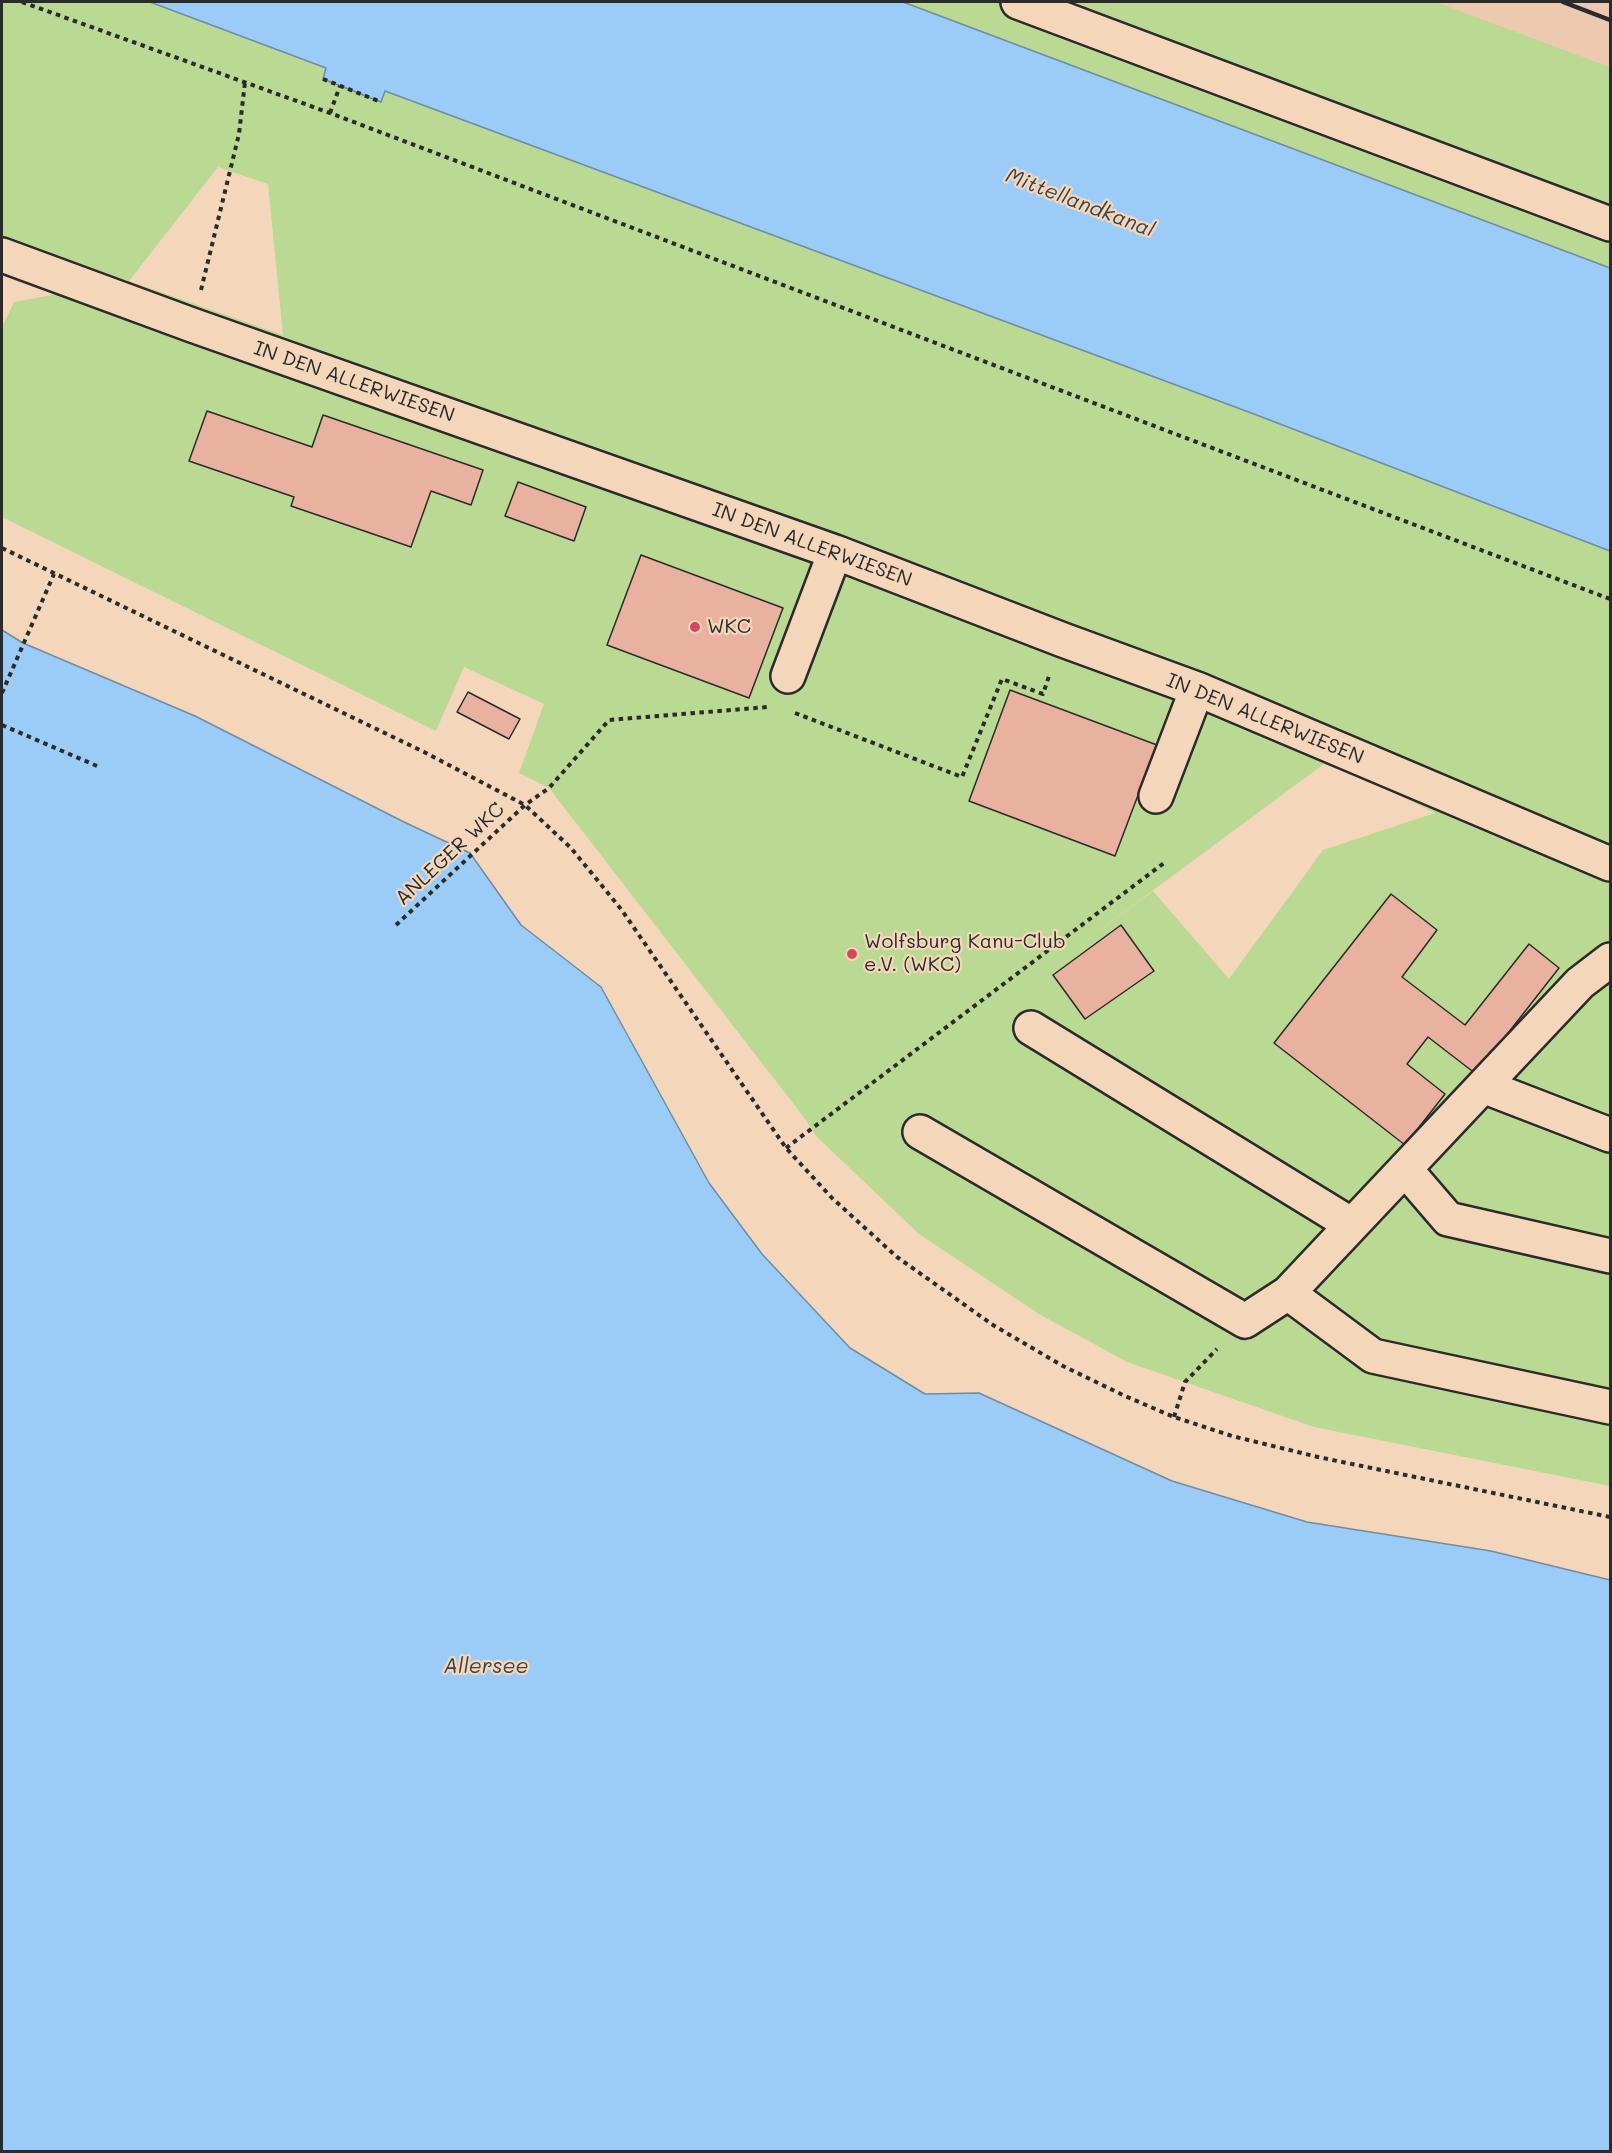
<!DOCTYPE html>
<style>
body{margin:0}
#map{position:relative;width:1612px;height:2153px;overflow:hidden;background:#f4d7ba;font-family:Mali,sans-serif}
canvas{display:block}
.frame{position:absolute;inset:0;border:3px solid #2b2b2b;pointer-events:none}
</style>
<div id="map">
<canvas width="1612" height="2153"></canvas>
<div class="frame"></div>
</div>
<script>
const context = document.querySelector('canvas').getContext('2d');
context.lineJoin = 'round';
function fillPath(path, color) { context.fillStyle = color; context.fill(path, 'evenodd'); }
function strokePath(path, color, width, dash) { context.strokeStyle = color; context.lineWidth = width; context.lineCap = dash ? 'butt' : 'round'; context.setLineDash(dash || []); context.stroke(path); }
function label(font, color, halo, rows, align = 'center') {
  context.font = font + ' Mali,sans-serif'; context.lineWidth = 4.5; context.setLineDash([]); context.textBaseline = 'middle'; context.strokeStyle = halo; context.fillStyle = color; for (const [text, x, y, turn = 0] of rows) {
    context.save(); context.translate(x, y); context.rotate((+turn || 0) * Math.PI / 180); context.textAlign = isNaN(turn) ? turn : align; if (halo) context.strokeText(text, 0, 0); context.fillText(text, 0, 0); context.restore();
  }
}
const built = new Path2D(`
 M1436 2H1610V67Z`);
const green = new Path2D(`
 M2 2H150L327 68 323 79 380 102 385 91 1254 414 1610 551V1486L1314 1427 1127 1362 1039 1314 919 1234 817 1137 806 1120 549 788 519 773 544 704 464 667 436 731 2 517V327L14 302 128 281 2 236ZM218 167 268 184 283 335 129 281ZM1324 764 1376 784 1435 813 1323 850 1229 979 1153 891 1068 953Z
 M903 2H1436L1610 67V268Z`);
const water = new Path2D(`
 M150 2H903L1610 268V551L1254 414 385 91 381 102 323 79 326 68Z
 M2 630 23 643 195 716 404 822 470 853 521 925 601 987 709 1183 762 1254 850 1348 925 1394 979 1393 1172 1481 1307 1522 1491 1551 1610 1580V2151H2Z`);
const building = new Path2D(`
 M207 411 312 447 323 415 483 470 471 505 431 491 411 547 291 506 294 497 189 461Z
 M518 482 586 507 574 541 505 516Z
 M641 555 783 608 749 698 607 645Z
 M1010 690 1157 745 1115 856 969 801Z
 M468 692 520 719 509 739 457 712Z
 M1391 894 1437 930 1402 977 1465 1025 1529 944 1559 968 1476 1074 1428 1037 1407 1064 1445 1094 1405 1145 1274 1043Z
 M1121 925 1154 971 1085 1019 1053 975Z`);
const path = new Path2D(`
 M22 2 330 113 1610 599
 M323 79 381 102
 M330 113 340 86
 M201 290 239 134 245 82
 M2 548 424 752 525 805 571 848 621 909 786 1148 832 1198 897 1257 993 1325 1027 1345 1063 1366 1125 1396 1174 1417 1232 1436 1318 1457 1610 1517
 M2 693 54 574
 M795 713 962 777 1002 679 1043 694 1049 676
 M2 725 97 766
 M396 925 525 805 549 788 609 720 768 707
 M786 1148 1164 863
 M1174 1417 1185 1382 1217 1349`);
const minor = new Path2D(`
 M1018 2 1610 224
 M2 255 192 325 835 552 1063 640 1197 689 1610 864
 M788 676 835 552
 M1156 796 1197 689
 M1031 1028 1352 1225
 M1483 1086 1610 1135
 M920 1132 1245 1321 1288 1293 1580 983 1610 960
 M1405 1169 1448 1219 1610 1256
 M1288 1293 1373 1356 1610 1407`);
const rail = new Path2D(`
 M1563 2 1610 20`);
const markers = [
 [695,627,6,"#d1495b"],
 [852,954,6,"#d1495b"]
];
const streetNames = [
 ["IN DEN ALLERWIESEN",354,382,19],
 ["IN DEN ALLERWIESEN",812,545,20],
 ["IN DEN ALLERWIESEN",1265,719,22],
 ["ANLEGER WKC",450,854,-43]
];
const poiNames = [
 ["WKC",707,627],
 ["Wolfsburg Kanu-Club",864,942],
 ["e.V. (WKC)",864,965]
];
const waterNames = [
 ["Mittellandkanal",1080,203,21],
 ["Allersee",486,1667]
];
fillPath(built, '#edc9af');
fillPath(green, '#bad992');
fillPath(water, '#9bccf7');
strokePath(water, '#6e8ca5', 1.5);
fillPath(building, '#e9b19f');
strokePath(building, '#2b2b2b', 1.5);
strokePath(minor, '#2b2b2b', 38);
strokePath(path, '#2b2b2b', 4, [4.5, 4.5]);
strokePath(minor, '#f4d7ba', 33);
strokePath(rail, '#2b2b2b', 4.5);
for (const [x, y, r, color] of markers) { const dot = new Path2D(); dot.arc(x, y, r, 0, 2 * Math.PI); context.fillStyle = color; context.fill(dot); strokePath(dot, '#f4d7ba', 2); }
label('20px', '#2b2b2b', '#f4d7ba', streetNames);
label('20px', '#2b2b2b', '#f4d7ba', poiNames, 'left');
label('italic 21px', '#3c434a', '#f4d7ba', waterNames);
</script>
